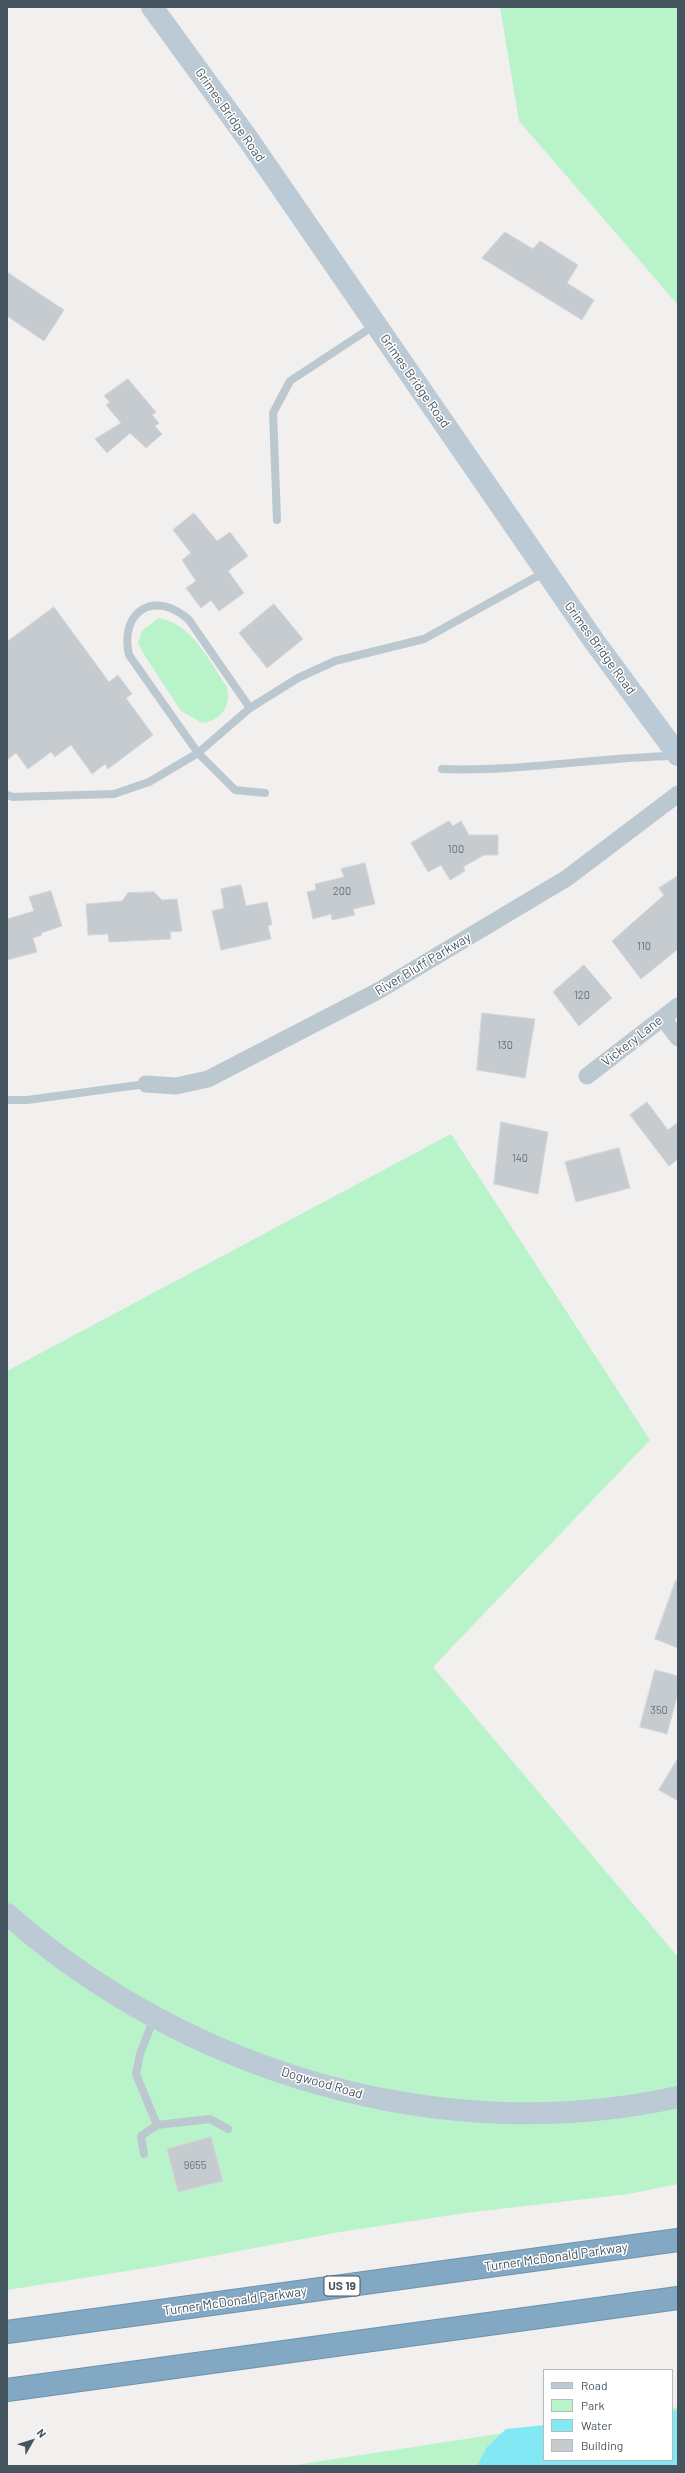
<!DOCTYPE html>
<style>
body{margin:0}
#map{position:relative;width:685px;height:2473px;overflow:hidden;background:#f2efef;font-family:Barlow,sans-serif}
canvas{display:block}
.frame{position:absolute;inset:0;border:8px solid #45555f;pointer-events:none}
.legend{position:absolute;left:543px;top:2369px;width:130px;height:92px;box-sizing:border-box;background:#fff;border:1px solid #b5bbbf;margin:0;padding:5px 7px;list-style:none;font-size:12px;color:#45555f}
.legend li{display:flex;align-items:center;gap:8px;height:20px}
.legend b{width:20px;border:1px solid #b5bbbf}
.north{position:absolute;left:12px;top:2421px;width:40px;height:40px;-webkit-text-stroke:3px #fff;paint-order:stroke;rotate:51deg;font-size:11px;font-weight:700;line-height:16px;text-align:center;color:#45555f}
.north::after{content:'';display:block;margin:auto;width:14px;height:18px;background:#45555f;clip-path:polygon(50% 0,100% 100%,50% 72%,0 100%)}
</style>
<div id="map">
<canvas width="685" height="2473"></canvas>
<div class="frame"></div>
<ul class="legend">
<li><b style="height:5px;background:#bbcad5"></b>Road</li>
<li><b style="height:11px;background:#b9f3ca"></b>Park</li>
<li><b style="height:11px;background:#82e8f4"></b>Water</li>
<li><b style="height:11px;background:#c6cbd0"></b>Building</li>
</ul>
<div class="north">N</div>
</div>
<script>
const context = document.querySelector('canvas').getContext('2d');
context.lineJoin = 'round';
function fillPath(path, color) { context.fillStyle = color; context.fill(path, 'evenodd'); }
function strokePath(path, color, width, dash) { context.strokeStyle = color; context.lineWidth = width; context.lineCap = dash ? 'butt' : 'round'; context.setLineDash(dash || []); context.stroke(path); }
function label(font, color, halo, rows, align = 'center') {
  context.font = font + ' Barlow,sans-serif'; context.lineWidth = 3; context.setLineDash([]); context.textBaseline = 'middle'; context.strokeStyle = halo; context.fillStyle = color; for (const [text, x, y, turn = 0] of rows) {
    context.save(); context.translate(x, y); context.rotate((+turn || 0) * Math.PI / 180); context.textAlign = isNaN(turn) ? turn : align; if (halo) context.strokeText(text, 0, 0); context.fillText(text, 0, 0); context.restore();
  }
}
const green = new Path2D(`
 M500 7H678V305L519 121Z
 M158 618C192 623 209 661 227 687 231 707 222 720 202 723L181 711 143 653 138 643 142 631Z
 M451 1134 650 1440 433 1667 678 1957V2184L629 2194 465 2213 340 2232 159 2266 7 2290V1371Z
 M678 2407V2466H289L544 2427V2460H672V2408Z`);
const water = new Path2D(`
 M678 2410V2466H477L487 2447 506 2429 544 2425V2460H672V2411Z`);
const building = new Path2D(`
 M505 232 533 249 540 241 578 265 567 283 594 300 582 320 482 258Z
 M7 272 64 310 44 341 7 316Z
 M128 379 156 412 152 415 159 423 155 426 162 434 146 448 130 433 107 453 95 439 121 423 106 405 110 402 104 396Z
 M194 513 217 541 230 532 248 556 228 571 244 593 219 611 211 600 201 608 186 588 196 581 182 560 191 553 173 530Z
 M274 604 303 639 267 668 239 633Z
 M54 607 109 682 118 675 132 694 126 698 153 735 108 769 105 764 92 774 71 745 55 757 51 752 28 769 16 753 7 760V642Z
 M449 821 453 826 461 821 469 835H498V855H484L463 867 465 871 450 880 441 865 428 872 411 843Z
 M365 863 375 904 353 909 355 915 332 920 331 914 313 919 307 892 316 890 315 884 344 877 341 869Z
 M678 876V949L641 979 612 941 664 895 659 888Z
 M241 885 246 906 267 902 272 924 268 926 271 939 221 950 212 911 224 908 221 889Z
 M51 891 62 926 41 933 42 935 33 938 37 952 7 960V919L34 911 29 897Z
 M154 892 162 900 177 899 182 931 170 932 171 939 109 942 108 934 88 935 86 904 122 901 128 893Z
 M584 965 612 998 579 1026 553 992Z
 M482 1013 535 1019 525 1078 477 1070Z
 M647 1102 668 1130 678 1122V1159L669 1166 630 1115Z
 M501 1122 548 1132 538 1194 494 1184Z
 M619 1148 630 1188 576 1202 565 1162Z
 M676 1580 678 1581V1648L655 1639Z
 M655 1670 678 1676V1693L667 1734 640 1727Z
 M678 1758V1801L659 1790Z
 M211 2137 223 2181 178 2192 167 2149Z`);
const lane = new Path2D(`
 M277 520 273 413 290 381 375 325
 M250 708 189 620C155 589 119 611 129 655L198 753 235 790 265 793
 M442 769C520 772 598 757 675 756
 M7 795 13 797 114 794 149 782 198 753 250 708 298 678 335 661 424 639 545 572
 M7 1100H27L146 1084
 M154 2018 140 2054 136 2074 157 2125 210 2119 228 2129
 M144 2154 141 2136 157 2125`);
const street = new Path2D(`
 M663 1018 678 1038
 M587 1076 678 1006
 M146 1084 176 1086 208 1079 378 991 567 878 678 794`);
const secondary = new Path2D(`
 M152 7 248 139 594 641 678 755
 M7 1914C187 2073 442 2149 678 2097`);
const highway = new Path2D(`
 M7 2332 678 2240
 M7 2390 678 2298`);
const numberNames = [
 ["100",456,849],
 ["200",342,891],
 ["110",644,946],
 ["120",582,995],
 ["130",505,1045],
 ["140",520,1158],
 ["350",659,1710],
 ["9655",195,2165]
];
const shields = [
 [342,2286,36]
];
const shieldNames = [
 ["US 19",342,2286]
];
const streetNames = [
 ["Grimes Bridge Road",230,115,55],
 ["Grimes Bridge Road",415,381,55],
 ["Grimes Bridge Road",600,648,54],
 ["River Bluff Parkway",423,964,-31],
 ["Vickery Lane",632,1041,-38],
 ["Dogwood Road",322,2083,16],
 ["Turner McDonald Parkway",556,2257,-8],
 ["Turner McDonald Parkway",235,2301,-8]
];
fillPath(green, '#b9f3ca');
fillPath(water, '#82e8f4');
fillPath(building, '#c6cbd0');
strokePath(building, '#d2d6db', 1);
strokePath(highway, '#6d93ae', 24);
strokePath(lane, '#bbc8d0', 8);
strokePath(street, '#bbc8d0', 17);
strokePath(secondary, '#bbcad5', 22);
strokePath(highway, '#82a8c3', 22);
label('11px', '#65727b', null, numberNames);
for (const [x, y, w] of shields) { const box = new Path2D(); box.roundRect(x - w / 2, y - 10, w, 20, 3); context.fillStyle = '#fff'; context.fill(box); strokePath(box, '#45555f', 1); }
label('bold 12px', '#45555f', null, shieldNames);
label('13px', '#45555f', '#fff', streetNames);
</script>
